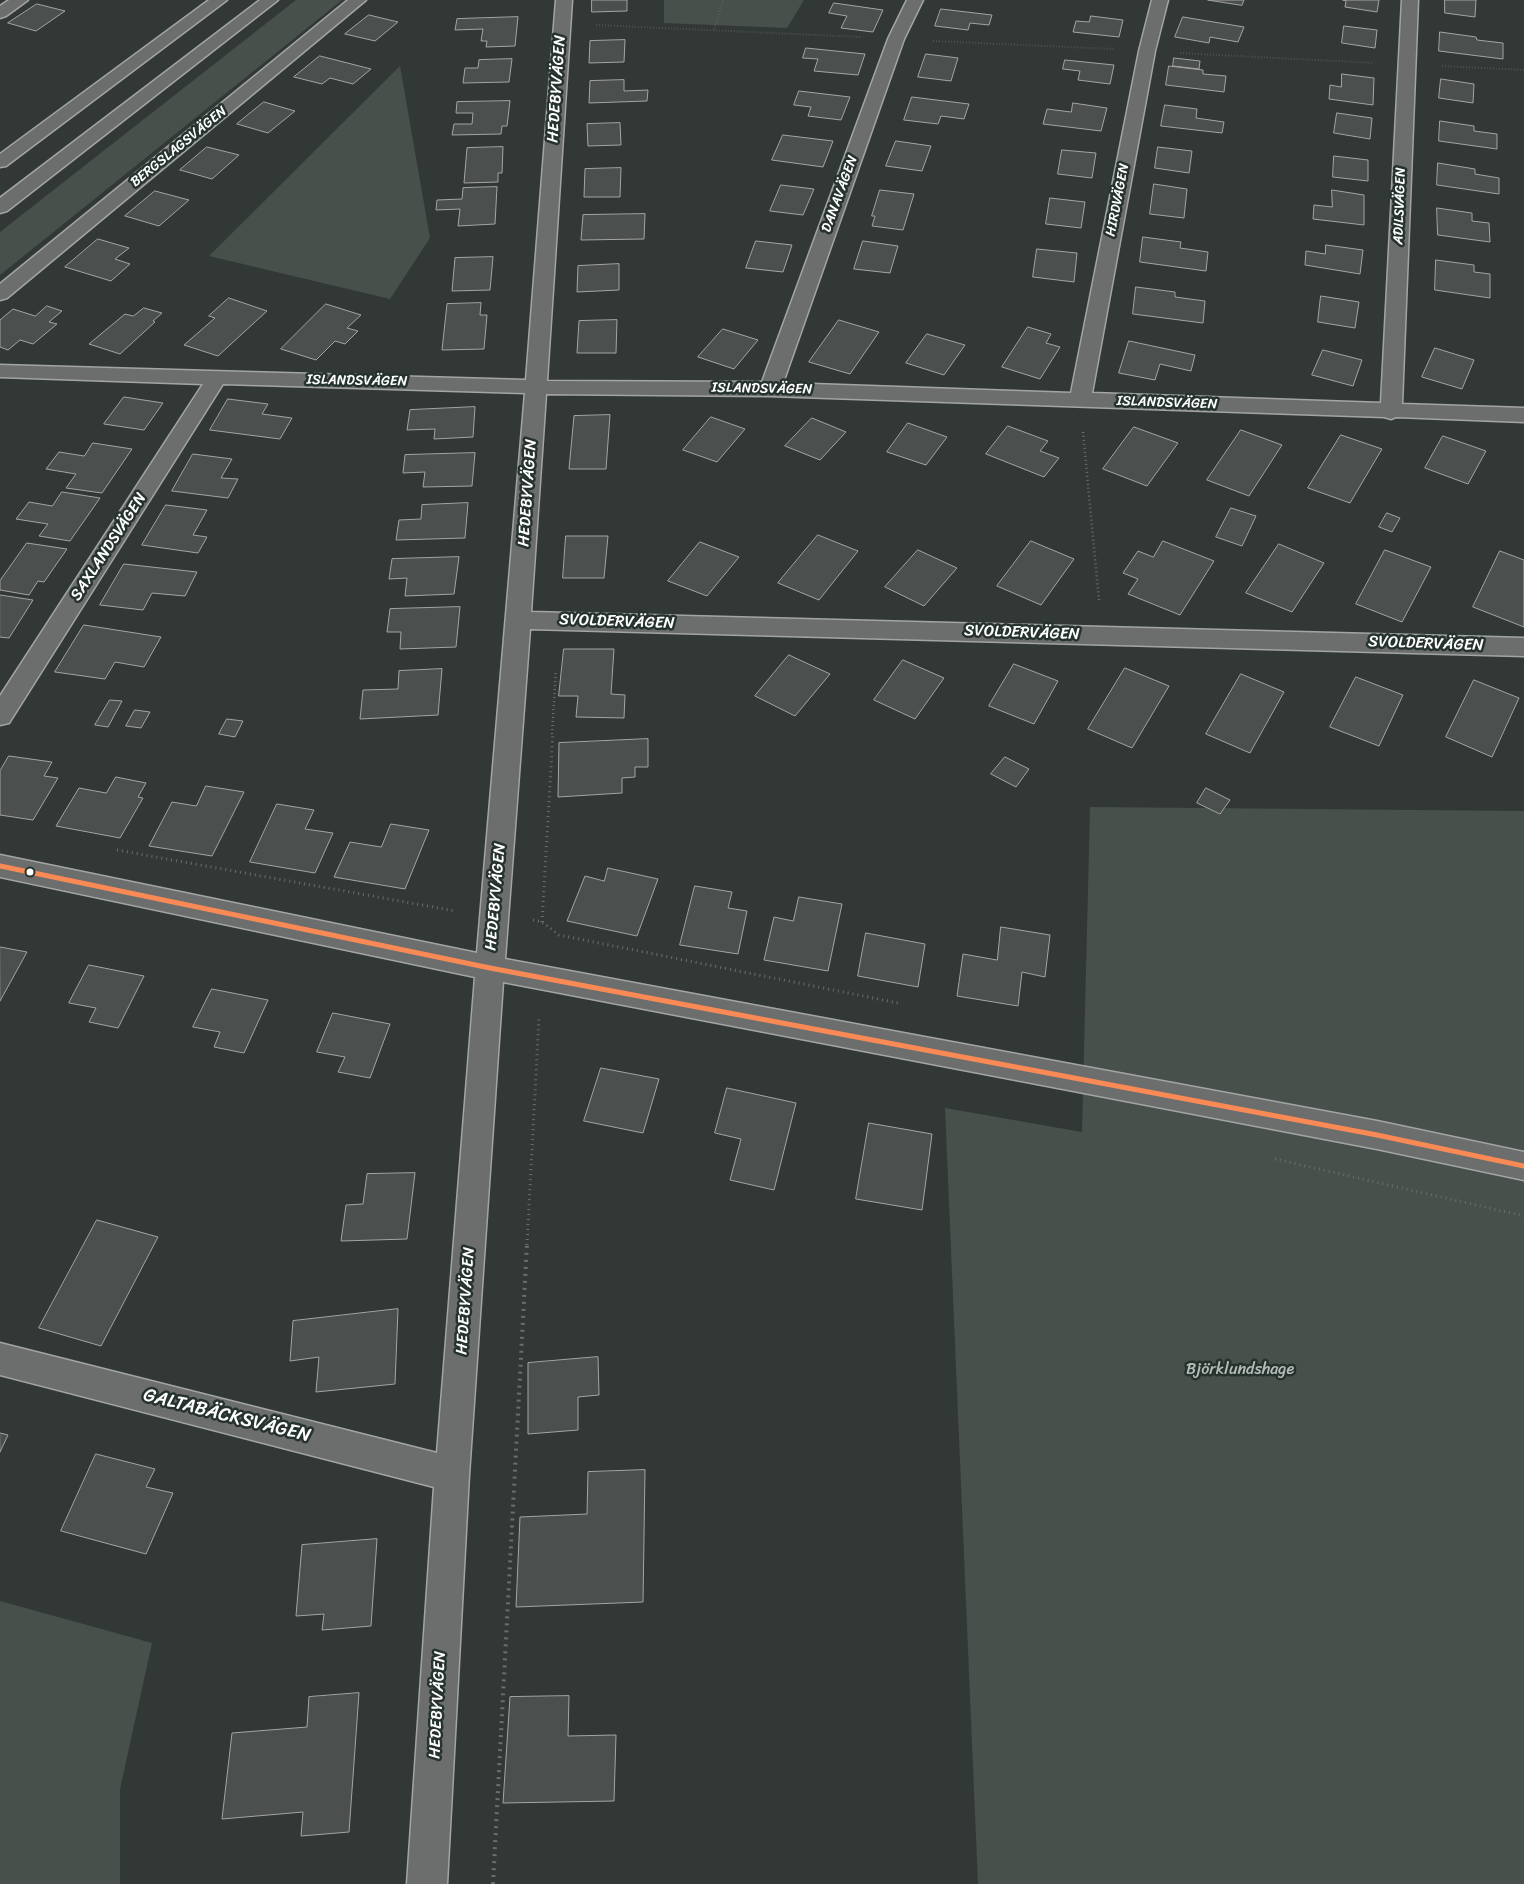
<!DOCTYPE html>
<meta charset="utf-8">
<style>
body{margin:0}
canvas{display:block;background:#323835}
</style>
<canvas width="1524" height="1884"></canvas>
<script>
const context = document.querySelector('canvas').getContext('2d');
context.lineJoin = 'round';
function fillPath(path, color) { context.fillStyle = color; context.fill(path, 'evenodd'); }
function strokePath(path, color, width, dash) { context.strokeStyle = color; context.lineWidth = width; context.lineCap = dash ? 'butt' : 'round'; context.setLineDash(dash || []); context.stroke(path); }
function label(font, color, halo, rows, align = 'center') {
  context.font = font + ' Sriracha,sans-serif'; context.lineWidth = 5; context.setLineDash([]); context.textBaseline = 'middle'; context.strokeStyle = halo; context.fillStyle = color; for (const [text, x, y, turn = 0] of rows) {
    context.save(); context.translate(x, y); context.rotate((+turn || 0) * Math.PI / 180); context.textAlign = isNaN(turn) ? turn : align; if (halo) context.strokeText(text, 0, 0); context.fillText(text, 0, 0); context.restore();
  }
}
const green = new Path2D(`
 M296 0H342L0 275V232Z
 M664 0H804L787 28 664 23Z
 M400 66 430 238 390 299 209 256Z
 M1090 807 1524 811V1884H978L945 1108 1082 1132Z
 M0 1601 152 1643 120 1789V1884H0Z`);
const building = new Path2D(`
 M592 0H627V11L592 12Z
 M1208 0H1244L1242 5Z
 M1343 0H1379L1377 12 1345 7 1346 1Z
 M1445 0H1476L1475 17 1445 13Z
 M834 3 883 10 873 32 841 28 847 16 829 13Z
 M37 4 65 11 36 31 8 23Z
 M941 9 992 15 989 25 970 23 968 30 935 26Z
 M369 15 398 22 375 41 345 34Z
 M1091 16 1123 20 1119 37 1073 32 1076 21 1089 22Z
 M518 17 515 46 486 47 487 41H481L483 29 455 30 457 19Z
 M1183 17 1244 27 1238 42 1210 37 1209 43 1175 37Z
 M1344 26 1377 30 1375 48 1342 43Z
 M1440 32 1476 37 1477 40 1503 43V59L1439 51Z
 M625 40 624 62 589 63 590 41Z
 M806 48 865 54 858 75 814 71 818 59 803 58Z
 M926 54 958 58 951 81 918 77Z
 M320 56 371 69 353 84 330 78 322 84 294 77Z
 M1174 58 1200 61 1199 69 1173 66Z
 M512 59 509 82 463 83 465 68H478L479 60Z
 M1065 60 1114 65 1110 84 1078 80 1080 71 1063 69Z
 M1169 66 1203 70V74L1226 76 1224 92 1166 85Z
 M1342 74 1374 78 1373 105 1329 99 1330 85 1341 87Z
 M1441 79 1474 84 1473 103 1439 98Z
 M624 80V91L648 90 647 101 589 103 590 81Z
 M799 91 850 97 841 120 808 116 811 107 794 105Z
 M912 97 969 104 964 119 941 116 938 124 904 120Z
 M510 101 507 126H502L501 134 452 135 454 124H472L473 113H456L457 102Z
 M264 102 295 111 268 133 237 124Z
 M1073 103 1107 108 1101 131 1043 124 1047 109 1071 112Z
 M1165 105 1197 109 1196 118 1224 122 1222 133 1161 126Z
 M1337 113 1372 118 1370 139 1334 133Z
 M1440 121 1474 126V131L1497 134V149L1439 141Z
 M620 123 621 145 588 146 587 124Z
 M783 135 833 141 823 167 772 160Z
 M896 141 931 146 922 171 886 166Z
 M207 147 239 155 212 179 180 170Z
 M503 147 502 173H498V182L464 183 467 148Z
 M1158 147 1192 151 1189 173 1155 168Z
 M1062 150 1096 153 1092 178 1058 174Z
 M1334 156 1368 160V181L1333 177Z
 M1438 163 1475 169V174L1499 178V194L1437 185Z
 M621 168 620 197H584L585 169Z
 M1154 184 1187 189 1184 218 1150 214Z
 M781 185 814 189 803 215 770 211Z
 M497 187 495 224 458 226 460 209 436 210 437 200 462 199 463 188Z
 M880 190 914 194 903 230 872 226 875 216H872Z
 M1332 190 1364 195V225L1313 219 1314 205 1332 207Z
 M155 191 189 200 159 226 125 216Z
 M1050 198 1085 202 1081 228 1046 224Z
 M1437 208 1472 213V221L1489 223 1490 242 1438 235Z
 M645 214 644 239 581 240 583 215Z
 M1143 237 1181 242 1180 248 1208 252 1206 271 1140 262Z
 M98 239 129 248 115 259 130 264 111 281 65 267Z
 M756 241 792 245 783 272 746 268Z
 M863 241 898 246 890 273 854 269Z
 M1326 245 1363 250 1360 274 1305 265 1306 251 1325 254Z
 M1037 249 1077 253 1074 282 1033 277Z
 M493 257 490 290 452 291 455 258Z
 M1436 260 1474 265V272L1490 274V298L1435 290Z
 M619 264V290L577 292 578 266Z
 M1136 287 1175 292V297L1205 301 1203 323 1133 314Z
 M1321 296 1359 302 1355 328 1318 322Z
 M229 298 267 311 218 356 184 345 215 318 209 316Z
 M481 303 480 315H487L484 349 442 350 447 304Z
 M326 304 361 315 347 328 358 331 345 344 335 341 316 360 281 349Z
 M47 306 62 311 49 322 57 324 33 344 20 340 8 350 0 347V320L13 309 35 316Z
 M144 308 162 313 153 321 155 322 120 354 89 344 125 314 133 316Z
 M617 320 616 353H577L579 321Z
 M839 320 879 332 850 374 809 362Z
 M1028 327 1051 334 1046 343 1060 347 1040 379 1002 367Z
 M723 329 758 340 734 369 698 357Z
 M927 334 965 345 944 375 906 363Z
 M1129 341 1195 355 1191 371 1160 364 1155 380 1119 373Z
 M1435 348 1474 360 1462 389 1422 377Z
 M1323 350 1362 360 1353 386 1312 375Z
 M124 397 163 403 144 430 104 424Z
 M228 399 268 404 262 414 292 418 280 439 210 430Z
 M475 407 473 437 434 439 435 429 407 430 410 410Z
 M610 415 606 469H569L574 416Z
 M711 417 745 429 717 462 683 450Z
 M812 418 846 432 820 460 785 446Z
 M908 423 947 437 926 465 887 452Z
 M1008 426 1048 441 1040 451 1059 458 1044 477 986 454Z
 M1134 427 1178 443 1147 486 1103 469Z
 M1241 430 1282 445 1249 496 1207 480Z
 M1341 435 1382 449 1350 503 1308 488Z
 M1443 436 1486 451 1468 484 1425 468Z
 M93 443 132 449 102 493 66 488 76 474 46 469 59 452 84 456Z
 M475 453 472 486 423 487 425 472 403 473 405 455Z
 M193 454 232 459 221 478 238 479 228 498 172 491Z
 M62 492 100 498 70 541 39 536 48 524 16 519 29 502 52 506Z
 M468 503 465 538 396 540 399 520 421 519 422 505Z
 M166 505 207 510 193 535 207 537 198 553 142 545Z
 M1231 508 1256 516 1242 546 1216 537Z
 M1387 513 1400 518 1392 532 1379 527Z
 M818 535 858 551 819 600 778 583Z
 M566 536H608L604 578H563Z
 M1031 541 1074 559 1041 605 997 586Z
 M1163 541 1214 561 1180 615 1128 594 1138 579 1123 573 1138 551 1153 557Z
 M700 542 739 557 707 596 668 581Z
 M27 543 67 549 44 582 38 581 29 595 0 590V581Z
 M1279 544 1324 563 1292 612 1246 593Z
 M918 550 957 568 924 606 885 587Z
 M1385 550 1431 567 1402 622 1356 604Z
 M1500 551 1524 560V627L1473 607Z
 M459 557 454 594 405 596 407 578 389 579 392 559Z
 M124 564 197 572 185 596 152 593 143 610 100 605Z
 M0 595 33 600 9 638 0 637Z
 M460 607 456 647 400 649 401 632H387L390 609Z
 M84 625 161 637 144 667 115 662 105 679 55 672Z
 M564 649H614L611 694 625 695 624 718 576 717 578 696H559Z
 M789 655 830 674 795 716 755 696Z
 M903 660 944 678 915 719 874 700Z
 M1014 664 1058 681 1034 724 989 706Z
 M1125 668 1169 686 1132 748 1088 729Z
 M442 669 438 715 360 719 363 690 398 689 399 671Z
 M1241 674 1284 692 1250 753 1206 734Z
 M1356 677 1403 695 1379 746 1330 727Z
 M1474 680 1519 698 1492 757 1446 737Z
 M110 700 122 701 108 727 95 725Z
 M135 710 150 712 141 728 126 726Z
 M227 719 243 721 235 737 219 734Z
 M648 739V767H635V777L622 778V793L558 797 559 743Z
 M9 756 52 762 44 776 58 778 33 820 0 815V771Z
 M1005 757 1029 769 1016 787 991 774Z
 M116 777 146 783 138 797 143 798 120 838 56 826 79 788 106 793Z
 M206 786 244 792 212 856 149 846 172 802 196 806Z
 M1206 788 1230 800 1220 814 1197 803Z
 M277 804 314 810 305 829 333 833 315 873 250 862Z
 M391 824 429 830 405 889 334 877 350 842 381 847Z
 M608 868 658 879 637 936 567 921 585 876 604 881Z
 M695 886 732 892 728 908 747 911 738 954 680 945Z
 M799 897 842 904 828 971 764 960 774 917 793 921Z
 M1001 927 1050 935 1045 977 1022 972 1018 1006 957 996 963 954 997 960Z
 M866 933 925 944 918 987 858 976Z
 M0 947 27 952 0 1001Z
 M89 965 144 976 118 1028 89 1022 96 1008 69 1003Z
 M212 989 268 1000 244 1053 214 1047 220 1032 193 1027Z
 M333 1013 390 1024 370 1078 338 1072 345 1057 317 1052Z
 M601 1068 659 1079 643 1133 584 1121Z
 M727 1088 796 1103 774 1190 730 1180 741 1139 715 1133Z
 M869 1123 932 1134 922 1210 856 1199Z
 M415 1173 407 1239 341 1241 346 1205 363 1204 367 1174Z
 M97 1220 158 1237 101 1346 39 1328Z
 M398 1309 395 1384 316 1392 319 1357 290 1361 293 1321Z
 M598 1357 599 1395 578 1397V1430L528 1434V1363Z
 M0 1433 8 1435 0 1452Z
 M96 1454 155 1469 146 1487 173 1493 146 1554 61 1531Z
 M645 1470 643 1602 516 1607 520 1517 587 1514 588 1472Z
 M377 1539 371 1626 322 1630 324 1614 296 1616 302 1545Z
 M359 1693 349 1832 301 1836 303 1812 222 1819 232 1733 307 1727 309 1697Z
 M569 1696 568 1736 616 1735 614 1801 503 1803 510 1697Z`);
const pathFar3 = new Path2D(`
 M596 25 862 37
 M714 29 723 0
 M933 41 1114 49
 M1180 53 1374 63
 M1442 66 1524 70`);
const pathFar2 = new Path2D(`
 M1083 432 1099 600
 M552 734 556 670`);
const pathFar1 = new Path2D(`
 M117 850 455 911
 M533 920 542 922 559 935 898 1003
 M542 922 553 733
 M1275 1159 1524 1216
 M527 1245 539 1017`);
const path = new Path2D(`
 M493 1884 527 1244`);
const minor = new Path2D(`
 M9 0H28L6 16 0 18V6Z
 M348 0H366L7 298 0 300V284Z
 M556 0H572L547 381 762 382 888 39 907 0H923L904 39 783 383 1071 393 1139 51 1152 0H1168L1155 51 1092 393 1381 403 1402 0H1418L1402 404 1524 408V422L1396 417 1391 419 1384 417 770 396 546 394 531 612 1524 638V656L530 629 505 959 1377 1121 1524 1152V1180L1377 1149 503 982 469 1475 447 1884H407L434 1487 0 1375V1343L437 1453 475 977 0 877V855L477 953 525 393 223 384 9 723 0 725V696L203 384 0 377V365L526 380Z`);
const major = new Path2D(`
 M209 0H227L6 166 0 167V154Z
 M260 0H278L7 211 0 213V198Z`);
const bus1 = new Path2D(`
 M0 866 490 968 1377 1135 1524 1166`);
const markers = [
 [30,872,4.5,"#fff"]
];
const farStreetnames = [
 ["BERGSLAGSVÄGEN",179,147,-39],
 ["DANAVÄGEN",840,194,-70],
 ["HIRDVÄGEN",1118,200,-79],
 ["ADILSVÄGEN",1400,206,-88],
 ["ISLANDSVÄGEN",357,381,1],
 ["ISLANDSVÄGEN",762,389,1],
 ["ISLANDSVÄGEN",1167,403,2]
];
const streetNames = [
 ["HEDEBYVÄGEN",557,89,-86],
 ["HEDEBYVÄGEN",528,493,-86],
 ["SAXLANDSVÄGEN",109,547,-57],
 ["SVOLDERVÄGEN",617,622,2],
 ["SVOLDERVÄGEN",1022,633,2],
 ["SVOLDERVÄGEN",1426,644,2],
 ["HEDEBYVÄGEN",496,897,-85],
 ["HEDEBYVÄGEN",466,1301,-86],
 ["HEDEBYVÄGEN",438,1705,-87]
];
const parkNames = [
 ["Björklundshage",1240,1370]
];
const nearStreetnames = [
 ["GALTABÄCKSVÄGEN",227,1416,14]
];
fillPath(green, '#47504b');
fillPath(building, '#4b4f4d');
strokePath(building, '#a3a5a4', 1);
strokePath(minor, '#a3a5a4', 3);
strokePath(major, '#a3a5a4', 3);
strokePath(pathFar3, '#6a6e6c', 2, [0.5, 2.5]);
strokePath(pathFar2, '#6a6e6c', 2.5, [1, 3]);
strokePath(pathFar1, '#6a6e6c', 3, [1, 4]);
strokePath(path, '#6a6e6c', 4, [2, 5]);
fillPath(minor, '#6b6e6d');
fillPath(major, '#6b6e6d');
strokePath(bus1, '#f98a56', 5);
for (const [x, y, r, color] of markers) { const dot = new Path2D(); dot.arc(x, y, r, 0, 2 * Math.PI); context.fillStyle = color; context.fill(dot); strokePath(dot, '#26332d', 2); }
label('14px', '#fff', '#26332d', farStreetnames);
label('16px', '#fff', '#26332d', streetNames);
label('16px', '#b7bbb9', '#26332d', parkNames);
label('19px', '#fff', '#26332d', nearStreetnames);
</script>
